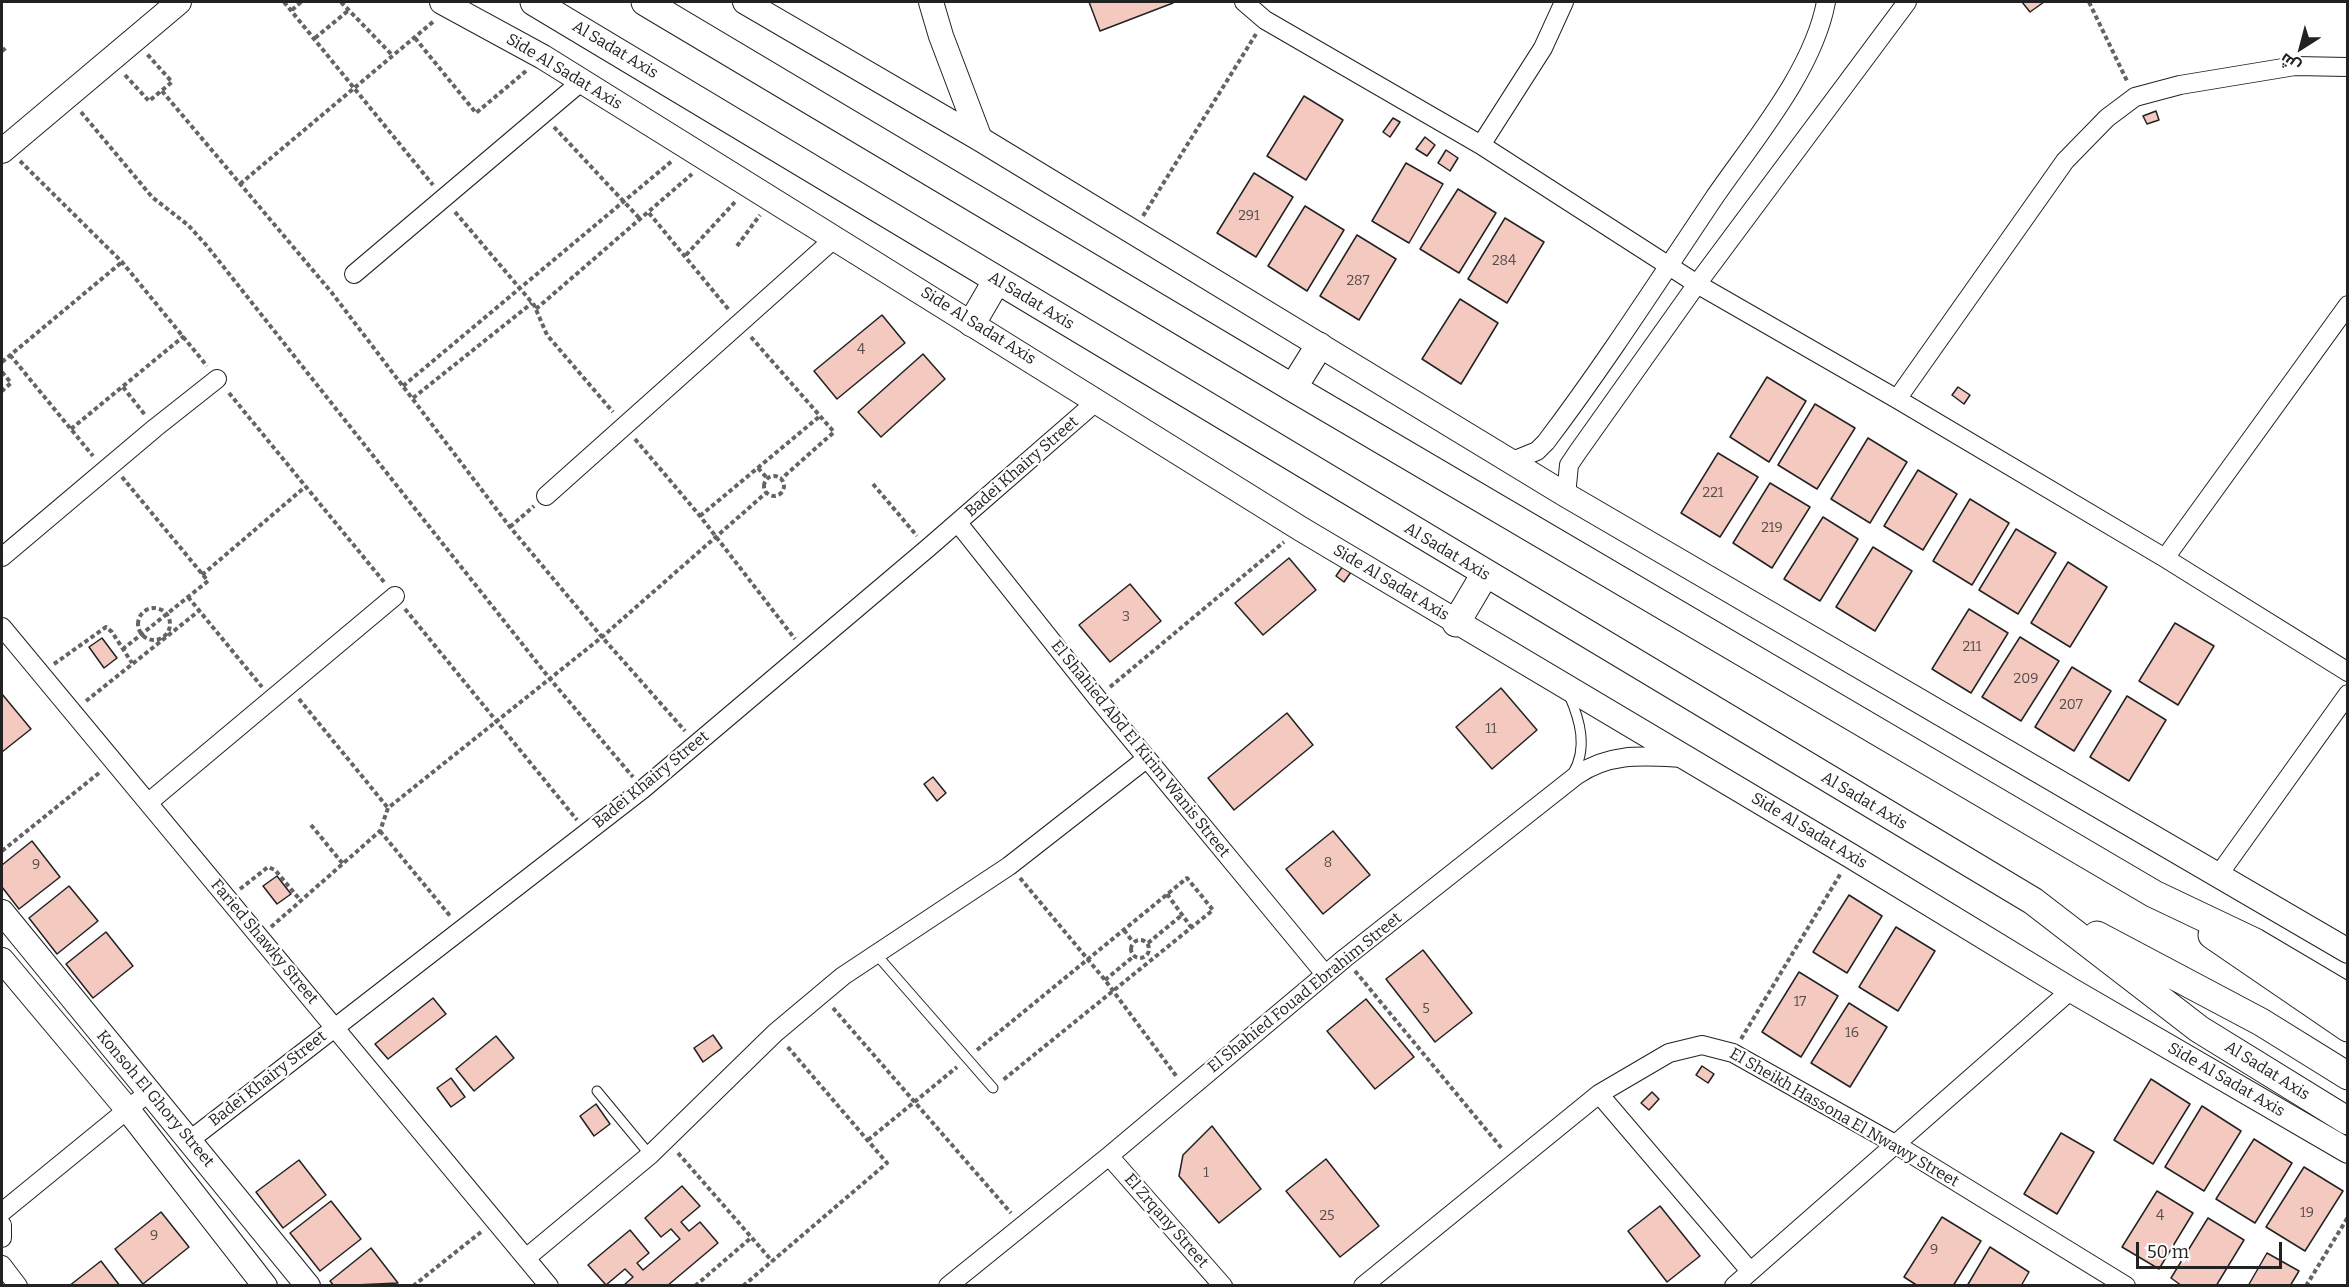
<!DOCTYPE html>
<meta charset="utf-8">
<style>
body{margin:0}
#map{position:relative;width:2349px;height:1287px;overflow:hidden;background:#fff;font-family:Bitter,Cairo,serif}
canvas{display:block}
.frame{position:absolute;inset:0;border:3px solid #222;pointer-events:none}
.north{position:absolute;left:2271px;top:18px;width:60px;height:60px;-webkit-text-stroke:4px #fff;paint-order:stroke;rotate:216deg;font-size:16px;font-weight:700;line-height:24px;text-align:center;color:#222}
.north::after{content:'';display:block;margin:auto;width:21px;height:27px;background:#222;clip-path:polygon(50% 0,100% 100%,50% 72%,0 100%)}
.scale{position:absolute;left:2136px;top:1242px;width:146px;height:27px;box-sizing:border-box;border:3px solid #222;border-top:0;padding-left:8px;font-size:18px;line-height:21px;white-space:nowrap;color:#222;-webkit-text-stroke:4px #fff;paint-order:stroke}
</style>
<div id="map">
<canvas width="2349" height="1287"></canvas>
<div class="frame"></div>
<div class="north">ش</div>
<div class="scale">50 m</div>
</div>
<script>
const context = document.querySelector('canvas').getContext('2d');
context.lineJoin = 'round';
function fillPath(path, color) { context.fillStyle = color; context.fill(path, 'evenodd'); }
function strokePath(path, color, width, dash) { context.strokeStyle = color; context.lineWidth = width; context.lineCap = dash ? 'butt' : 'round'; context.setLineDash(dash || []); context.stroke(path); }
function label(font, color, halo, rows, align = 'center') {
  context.font = font + ' Bitter,serif'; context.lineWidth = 4.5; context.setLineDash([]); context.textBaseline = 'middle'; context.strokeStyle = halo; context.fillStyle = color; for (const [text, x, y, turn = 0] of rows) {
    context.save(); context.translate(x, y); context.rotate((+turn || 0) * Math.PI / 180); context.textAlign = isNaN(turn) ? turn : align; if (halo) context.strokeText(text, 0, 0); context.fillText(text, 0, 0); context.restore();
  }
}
const building = new Path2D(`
 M1089 2H1172L1173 3 1100 31Z
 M2022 2H2044L2030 12Z
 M1304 96 1343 120 1306 180 1267 156Z
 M2156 111 2159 120 2147 124 2143 116Z
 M1393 118 1400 122 1390 137 1383 132Z
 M1425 137 1435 145 1427 156 1416 149Z
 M1446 150 1458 158 1450 171 1438 163Z
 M1406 163 1443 184 1409 243 1372 221Z
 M1254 173 1293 197 1256 257 1217 233Z
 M1458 189 1496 213 1459 273 1420 249Z
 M1305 206 1344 230 1307 291 1268 266Z
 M1505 218 1544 242 1507 303 1468 279Z
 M1357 235 1396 259 1359 320 1320 296Z
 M1460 299 1498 323 1461 384 1422 359Z
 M882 315 905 343 837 399 814 371Z
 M923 354 945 379 881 437 858 412Z
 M1767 377 1806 401 1769 462 1730 437Z
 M1958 387 1970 395 1964 404 1952 395Z
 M1815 404 1855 428 1817 489 1778 465Z
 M1868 438 1907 462 1870 523 1831 499Z
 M1718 453 1758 477 1720 537 1681 513Z
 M1918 470 1957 494 1923 550 1884 526Z
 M1770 483 1810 507 1772 568 1733 543Z
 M1970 499 2009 523 1972 585 1933 561Z
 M1823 517 1858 539 1820 601 1784 579Z
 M2016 529 2056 553 2018 614 1979 590Z
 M1873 547 1912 571 1875 631 1836 607Z
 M1289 558 1316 590 1263 635 1235 603Z
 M2068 562 2107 587 2070 647 2031 623Z
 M1343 566 1351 572 1344 582 1336 576Z
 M1130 584 1161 621 1110 662 1079 625Z
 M1969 609 2008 633 1971 693 1932 669Z
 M2175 623 2214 646 2178 705 2139 681Z
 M2020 637 2059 661 2021 721 1982 697Z
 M102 638 117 658 104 668 89 647Z
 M2072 667 2111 691 2074 751 2035 727Z
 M1501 688 1537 730 1492 769 1456 727Z
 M2 694 31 729 2 752Z
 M2127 696 2166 720 2129 781 2090 757Z
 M1287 713 1313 745 1234 810 1208 778Z
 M933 777 946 793 937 801 924 784Z
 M1333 831 1370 875 1323 914 1286 869Z
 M32 841 60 877 19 909 2 887V865Z
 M277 876 291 894 277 904 263 886Z
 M69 886 98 921 57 954 29 918Z
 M1849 895 1882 916 1847 973 1813 952Z
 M1896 927 1935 951 1898 1011 1859 987Z
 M106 932 133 966 93 998 66 964Z
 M1423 950 1472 1013 1435 1042 1386 979Z
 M1799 972 1838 996 1801 1057 1762 1032Z
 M433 998 446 1014 388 1059 375 1044Z
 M1366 999 1414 1057 1375 1089 1327 1031Z
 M1849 1003 1887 1027 1850 1087 1811 1063Z
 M713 1035 722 1048 703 1062 694 1048Z
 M496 1036 514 1058 474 1091 456 1069Z
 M1702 1066 1714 1074 1708 1083 1696 1075Z
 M451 1078 465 1097 451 1107 437 1088Z
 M2151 1079 2190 1104 2153 1164 2114 1140Z
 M1652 1092 1659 1099 1649 1110 1641 1103Z
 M596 1104 610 1124 594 1136 580 1116Z
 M2202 1106 2241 1131 2204 1191 2165 1167Z
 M1212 1126 1261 1189 1219 1223 1179 1176 1183 1155Z
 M2061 1133 2094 1152 2057 1214 2024 1194Z
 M2254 1139 2292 1163 2255 1223 2216 1199Z
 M1326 1159 1379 1226 1340 1257 1286 1191Z
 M299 1160 326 1195 283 1228 256 1192Z
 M2304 1167 2343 1191 2305 1251 2266 1227Z
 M682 1186 700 1206 681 1222 689 1231 700 1222 718 1243 667 1286H623L633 1277 625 1269 606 1285 588 1265 630 1230 649 1253 637 1263 643 1270 680 1239 671 1229 661 1237 645 1218Z
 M2157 1191 2193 1213 2159 1269 2122 1247Z
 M331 1201 361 1239 320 1271 290 1233Z
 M1660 1206 1700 1256 1667 1282 1628 1231Z
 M161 1212 189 1247 143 1284 115 1249Z
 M1942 1217 1981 1241 1953 1286H1918L1904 1277Z
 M2208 1218 2244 1240 2216 1286H2182L2171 1278Z
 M1990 1247 2029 1272 2021 1286H1967Z
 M371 1248 398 1283 334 1286 330 1281Z
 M2267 1253 2299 1271 2290 1286H2248Z
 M101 1261 120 1286H69Z`);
const path = new Path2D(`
 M284 2 433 185
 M341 2 393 56
 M2089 2 2128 83
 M292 10 301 2
 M315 38 349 10
 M415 38 476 113 526 71
 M2 51 7 47
 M125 75 149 101 172 82 147 54
 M162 91 332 293 510 527 602 637 685 731
 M81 112 152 197 188 225 207 246 550 679 633 777
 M554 127 641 220
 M20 161 122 262 207 366
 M240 184 434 21
 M455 212 534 305 547 335 613 412
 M649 213 729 310
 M1143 216 1256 34
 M737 246 760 215
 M686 255 736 201
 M536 309 692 174
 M751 337 834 432 781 479
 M10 355 93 456
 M2 362 122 262
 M2 372 11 383 2 391
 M403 386 672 161
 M123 387 145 415
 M229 393 384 582
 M413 398 532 303
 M71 429 184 336
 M635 439 700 516 795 639
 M758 468 767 478
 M764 486a10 10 0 1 1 20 0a10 10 0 1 1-20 0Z
 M122 477 208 581 123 649
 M873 484 917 536
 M700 516 820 416
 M510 527 534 506
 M202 575 305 487
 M188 597 262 687
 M138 624a16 16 0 1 1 32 0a16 16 0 1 1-32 0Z
 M405 609 577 820
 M54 664 106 627 112 632 132 663
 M1110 687 1284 542
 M299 699 388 808
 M86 701 200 610
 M311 825 343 864
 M380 831 451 917
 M2 851 99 773
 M1020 878 1105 980 1177 1077
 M240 889 268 867 275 870 301 901
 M1167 894 1191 927
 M271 927 380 831 388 808 602 637 767 492
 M1124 930 1133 942
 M1131 949a9 9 0 1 1 18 0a9 9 0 1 1-18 0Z
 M1148 943 1182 915
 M1355 971 1503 1150
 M1105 980 1134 956
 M833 1008 1011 1213
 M1741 1039 1841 873
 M977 1050 1187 878 1213 910 1003 1080
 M868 1140 957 1067
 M678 1153 772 1261
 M413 1286 481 1232
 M695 1286 752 1237
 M743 1286 887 1163 786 1045
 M2306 1286 2348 1217`);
const lane = new Path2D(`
 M1569 695C1580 720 1588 748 1573 773
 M875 953 993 1088
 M597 1091 650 1155`);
const street = new Path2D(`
 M1244 2 1265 20 1481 145 1697 284 1897 399 2165 558 2348 672
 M1481 145 1543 48 1564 2
 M354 274 582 81
 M1897 399 2065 161 2107 118 2135 97 2180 85 2295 66 2348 67
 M1510 462 1537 451 1546 442C1605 364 1659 280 1714 198 1754 140 1813 71 1826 2
 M1566 495 1569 465 1577 453 1697 284 1907 2
 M546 496 835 238
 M958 523 1097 698 1325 974
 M2 557 155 428 217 379
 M2165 558 2348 305
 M2 627 549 1286
 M149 802 395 596
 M2217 877 2348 694
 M1599 1094 1750 1271
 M190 1140 643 789 928 548 1097 401
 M1109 1156 1223 1286
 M2 1212 149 1092
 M2 1225V1238
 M526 1258 650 1155 775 1033 843 976 1009 866 1146 759
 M2 1265 18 1286
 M948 1286 1109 1156 1345 958 1577 775C1611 752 1644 756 1684 758
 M1363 1286 1599 1094 1669 1053 1702 1045 1733 1053 1895 1144 2126 1286
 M1734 1286 2071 990`);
const secondary = new Path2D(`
 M442 2 543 57 1301 529 1851 856 2071 990 2348 1151
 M745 2 980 139 1566 495 2348 951
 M931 2 941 36 980 139
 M2 151 179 2
 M2 912 308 1286
 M2 960 128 1110 265 1286`);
const primary = new Path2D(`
 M534 2 2033 901 2199 1029 2348 1121
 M645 2 1293 388 2154 894 2255 942 2348 997
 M972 323 997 280
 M1293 388 1319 346
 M1456 623 1485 574
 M2097 935 2261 1022 2348 1076
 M2212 935 2348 1028`);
const numberNames = [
 ["291",1249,216],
 ["284",1504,261],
 ["287",1358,281],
 ["4",861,350],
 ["221",1713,493],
 ["219",1772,528],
 ["3",1126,617],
 ["211",1972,647],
 ["209",2026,679],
 ["207",2071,705],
 ["11",1491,729],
 ["8",1328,863],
 ["9",36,865],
 ["17",1800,1002],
 ["5",1426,1009],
 ["16",1852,1033],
 ["1",1206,1173],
 ["19",2307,1213],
 ["25",1327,1216],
 ["4",2160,1216],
 ["9",154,1236],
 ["9",1934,1250]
];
const streetNames = [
 ["Al Sadat Axis",615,50,31],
 ["Side Al Sadat Axis",564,72,31],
 ["Al Sadat Axis",1031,301,31],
 ["Side Al Sadat Axis",978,326,32],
 ["Badei Khairy Street",1022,467,-41],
 ["Al Sadat Axis",1447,552,31],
 ["Side Al Sadat Axis",1391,583,31],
 ["El Shahied Abd El Kirim Wanis Street",1140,749,51],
 ["Badei Khairy Street",651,780,-39],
 ["Al Sadat Axis",1864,801,31],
 ["Side Al Sadat Axis",1809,831,31],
 ["Faried Shawky Street",264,942,50],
 ["El Shahied Fouad Ebrahim Street",1305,993,-39],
 ["Al Sadat Axis",2267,1071,32],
 ["Badei Khairy Street",268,1079,-38],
 ["Side Al Sadat Axis",2226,1080,30],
 ["Konsoh El Ghory Street",155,1099,50],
 ["El Sheikh Hassona El Nwawy Street",1844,1118,30],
 ["El Zrqany Street",1166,1221,49]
];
fillPath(building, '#f3c9c0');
strokePath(building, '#222', 1.5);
strokePath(lane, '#222', 11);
strokePath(street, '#222', 20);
strokePath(secondary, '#222', 26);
strokePath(primary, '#222', 29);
strokePath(path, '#646464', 4, [4.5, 3]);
strokePath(lane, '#fff', 9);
strokePath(street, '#fff', 18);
strokePath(secondary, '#fff', 24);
strokePath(primary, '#fff', 27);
label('14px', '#564c4a', null, numberNames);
label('16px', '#222', '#fff', streetNames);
</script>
